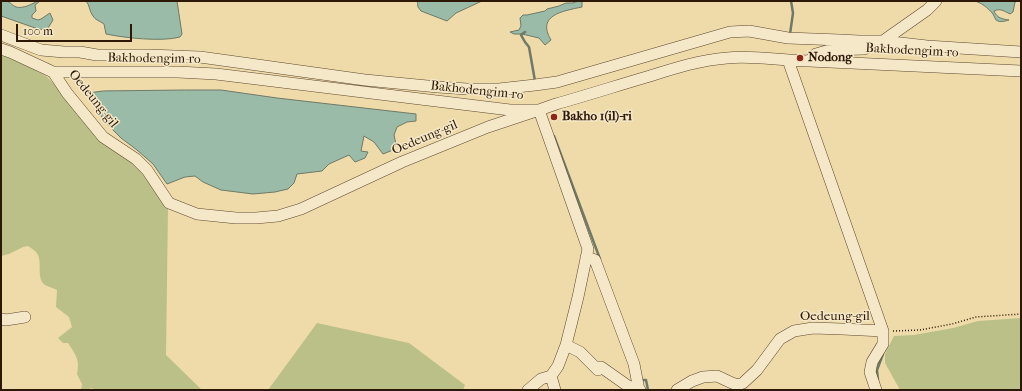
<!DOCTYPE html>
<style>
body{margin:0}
#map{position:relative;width:1022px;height:391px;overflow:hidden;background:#efdbaa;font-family:"IM FELL French Canon",serif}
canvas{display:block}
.frame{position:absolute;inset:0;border:2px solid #2d1706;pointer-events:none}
.scale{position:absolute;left:16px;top:24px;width:116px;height:18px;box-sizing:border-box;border:2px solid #2d1706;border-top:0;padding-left:5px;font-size:12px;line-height:14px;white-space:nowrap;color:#2d1706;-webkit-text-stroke:3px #f5e8c8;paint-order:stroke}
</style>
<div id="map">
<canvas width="1022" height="391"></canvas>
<div class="frame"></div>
<div class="scale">100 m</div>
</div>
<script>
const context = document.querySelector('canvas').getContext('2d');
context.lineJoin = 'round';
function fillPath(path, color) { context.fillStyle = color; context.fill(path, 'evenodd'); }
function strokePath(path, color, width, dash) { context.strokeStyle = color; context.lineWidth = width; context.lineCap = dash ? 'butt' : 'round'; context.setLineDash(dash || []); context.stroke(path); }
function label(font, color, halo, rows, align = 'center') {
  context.font = font + ' "IM FELL French Canon",serif'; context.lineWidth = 3; context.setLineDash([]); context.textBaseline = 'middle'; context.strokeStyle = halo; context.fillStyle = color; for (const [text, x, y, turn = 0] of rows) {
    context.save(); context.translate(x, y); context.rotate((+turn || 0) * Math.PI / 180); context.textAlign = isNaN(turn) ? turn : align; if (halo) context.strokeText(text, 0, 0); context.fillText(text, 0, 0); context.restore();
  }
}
const green = new Path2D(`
 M1 53 9 56 46 76 134 163 168 208 166 355 202 390H96L91 388 89 390H81L82 384 77 374C80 360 76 355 68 343H63L58 338 72 327 69 317 56 307 57 290C54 288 48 287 45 285 35 277 44 261 36 252 34 250 31 248 28 246L23 247 9 254 1 256Z
 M1021 318V390H900L885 363V354L894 336 914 335 953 328 978 321Z
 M317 323 409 343 465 385 463 390H268Z`);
const water = new Path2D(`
 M1 1C12 1 8 3 16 7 23 9 32 4 38 1L39 2 35 5 36 11 32 15V18L38 20 41 19 50 13 53 20 48 28 46 30 38 29 1 16Z
 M86 1H177L182 34 180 37C162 42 125 38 106 34L104 24C100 21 95 20 93 16 89 11 90 5 86 1Z
 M418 1H482L456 13 447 21 421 11 418 7Z
 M579 1H582V7C563 11 536 15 551 40L545 45 539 38 522 34H514L510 32 519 30 521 26 520 18 523 15H527L545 11 547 9 559 6 566 3H572Z
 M974 1H1018L1015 2 1013 12 1010 14C1004 11 1000 8 994 11 997 18 1002 19 1009 20 1005 21 1000 23 996 20 995 18 994 16 993 14 988 8 981 2 974 1Z
 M185 90H221L277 98 416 114V121L407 122 397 127 394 135 396 144 393 150 383 154 374 142 364 136 361 151 368 152 365 158 355 162 349 155 329 164 322 171 297 174 294 183 288 189 275 192 253 194 221 190 203 182 195 176 185 177 167 184 153 164 137 150 121 138 106 123 90 100 88 93 103 91Z`);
const stream = new Path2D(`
 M525 32 521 35 525 42 529 47 535 81
 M790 34 793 13 791 1
 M554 136 600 259
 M641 379 642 380H646L648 390
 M878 380 877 370 883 354`);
const path = new Path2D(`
 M893 331 920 330 952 324 976 317 1021 314`);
const minor = new Path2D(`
 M1 35 41 50 64 52H80L97 55H149L200 57 365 80 438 87 467 89H499L535 85 557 82 730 32 749 31 788 38 840 40 859 41H883L927 46 1021 52
 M1 49 10 52 53 72H178L216 74 510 110H539L556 104C588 95 619 85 650 76 675 68 700 60 727 58 754 55 781 61 809 61L1021 71
 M788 60 883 331V344L872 362 870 372 876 390
 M809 61 816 54 830 50 864 49 883 41 927 10 936 1
 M53 72 67 93 103 137 136 159 147 170 169 203 197 214 236 218H256L278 216 301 209 402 162 488 127 539 110 588 249 578 297 566 345 558 366 551 376 541 379 528 390
 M586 257 595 260 634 364 639 390
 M1 319 6 320 25 317
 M566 345 580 352 598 370V367H601L628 386 640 390
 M551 376 555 390
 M677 390 692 381 703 377 717 376 732 383 738 385 743 383 757 370 780 339 794 331 813 328 842 329 883 331`);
const markers = [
 [800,58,4,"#8f2418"],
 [554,117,4,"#8f2418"]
];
const streetNames = [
 ["Bakhodengim-ro",912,51,3],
 ["Bakhodengim-ro",154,59,1],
 ["Bakhodengim-ro",477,91,6],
 ["Oedeung-gil",93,99,51],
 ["Oedeung-gil",425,138,-23],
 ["Oedeung-gil",835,317]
];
const poiNames = [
 ["Nodong",808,58],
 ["Bakho 1(il)-ri",562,117]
];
fillPath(green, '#bac087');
fillPath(water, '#9abba8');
strokePath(water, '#6e7967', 1);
strokePath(stream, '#6e7967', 2.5);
strokePath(minor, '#5e482f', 12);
strokePath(path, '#2d1706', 1.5, [1, 2]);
strokePath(minor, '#f5e8c8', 11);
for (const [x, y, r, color] of markers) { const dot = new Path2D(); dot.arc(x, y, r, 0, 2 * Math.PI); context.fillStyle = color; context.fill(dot); strokePath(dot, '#f5e8c8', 1.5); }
label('13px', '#2d1706', '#f5e8c8', streetNames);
label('bold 13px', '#2d1706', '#f5e8c8', poiNames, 'left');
</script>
